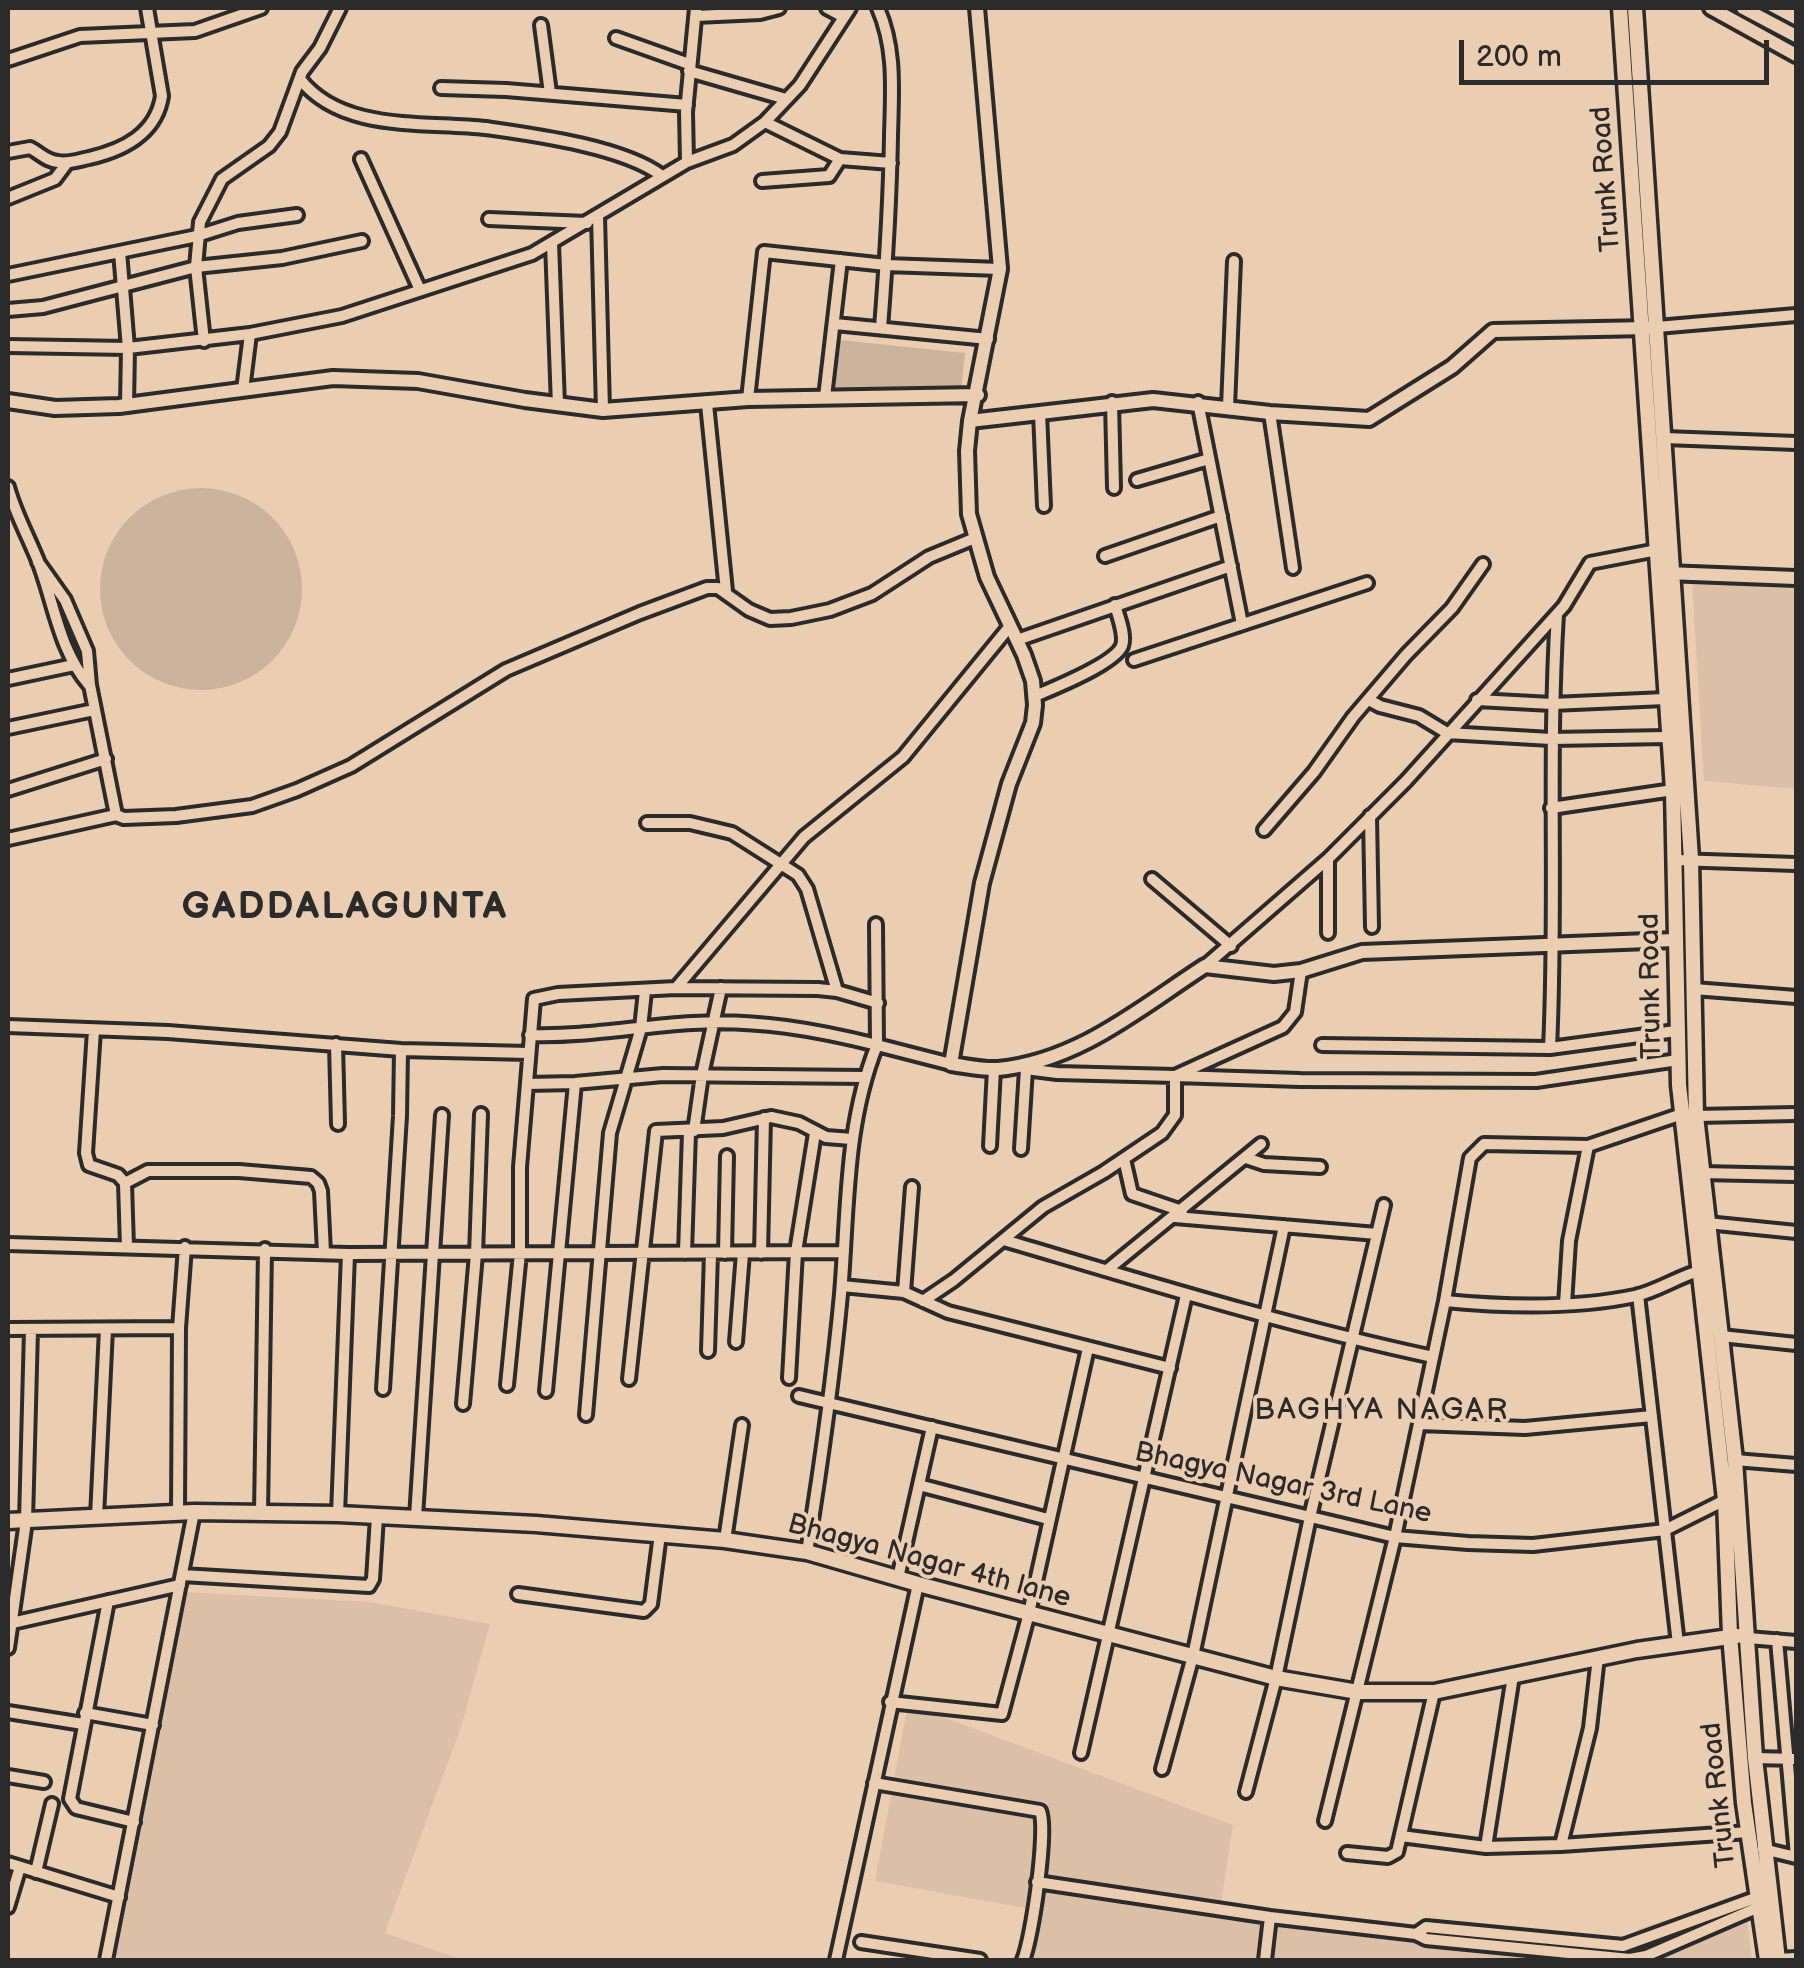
<!DOCTYPE html>
<style>
body{margin:0}
#map{position:relative;width:1804px;height:1968px;overflow:hidden;background:#ebceb2;font-family:"Balsamiq Sans",sans-serif}
canvas{display:block}
.frame{position:absolute;inset:0;border:10px solid #2b2b2b;pointer-events:none}
.scale{position:absolute;left:1459px;top:40px;width:310px;height:45px;box-sizing:border-box;border:5px solid #2b2b2b;border-top:0;padding-left:12px;font-size:30px;line-height:35px;white-space:nowrap;color:#2b2b2b;-webkit-text-stroke:8px #ebceb2;paint-order:stroke}
</style>
<div id="map">
<canvas width="1804" height="1968"></canvas>
<div class="frame"></div>
<div class="scale">200 m</div>
</div>
<script>
const context = document.querySelector('canvas').getContext('2d');
context.lineJoin = 'round';
function fillPath(path, color) { context.fillStyle = color; context.fill(path, 'evenodd'); }
function strokePath(path, color, width, dash) { context.strokeStyle = color; context.lineWidth = width; context.lineCap = dash ? 'butt' : 'round'; context.setLineDash(dash || []); context.stroke(path); }
function label(font, color, halo, rows, align = 'center') {
  context.font = font + ' "Balsamiq Sans",sans-serif'; context.lineWidth = 8; context.setLineDash([]); context.textBaseline = 'middle'; context.strokeStyle = halo; context.fillStyle = color; for (const [text, x, y, turn = 0] of rows) {
    context.save(); context.translate(x, y); context.rotate((+turn || 0) * Math.PI / 180); context.textAlign = isNaN(turn) ? turn : align; if (halo) context.strokeText(text, 0, 0); context.fillText(text, 0, 0); context.restore();
  }
}
const built = new Path2D(`
 M1692 581 1796 583V789L1704 781Z
 M180 1592 370 1602 490 1624 461 1727 385 1933 463 1960H109Z
 M908 1704 1233 1825 1221 1903 1449 1928 1620 1942 1641 1928 1744 1896 1752 1960H1021L1025 1908 875 1881Z`);
const green = new Path2D(`
 M830 339 965 353 960 400 818 397Z
 M100 589a101 101 0 1 1 202 0a101 101 0 1 1-202 0Z`);
const minor = new Path2D(`
 M827 8 844 17
 M878 8C896 49 892 91 891 136 890 201 886 264 881 328
 M696 16 760 13 779 8
 M541 25 550 93
 M616 38 689 64
 M8 60 80 36 195 31 261 8
 M689 71 786 99
 M300 79C342 133 426 121 486 128 535 135 624 147 662 176
 M441 88 506 90 687 105
 M8 152 30 148C40 153 46 161 58 162 68 164 79 160 89 158 124 150 156 134 162 96L147 8
 M361 159 420 290
 M840 159 891 163
 M687 162 686 112 696 8
 M762 181 829 176 840 159 765 122
 M8 198 55 179 67 163
 M598 216 603 410
 M489 219 587 223
 M552 243 558 405
 M120 252 128 348 127 406
 M8 275 197 236 238 223 297 215
 M8 310 43 307 196 267 282 258 362 241
 M835 324 988 339
 M1657 327 1796 315
 M204 341 196 267 200 222 222 179 269 146 280 132 302 72 320 48 340 8
 M8 346 128 348 250 334 342 316 532 254 687 162 733 145 765 122 800 85 850 8
 M243 390 250 334
 M825 397 841 260
 M748 399 764 252 886 265 1000 269
 M1112 402 1114 488
 M1198 402 1242 624
 M707 404 726 591
 M1228 407 1234 261
 M1040 413 1044 506
 M1270 413 1293 568
 M1665 438 1796 443
 M1137 480 1209 459
 M8 487C15 513 28 536 38 561 54 602 59 650 89 685
 M1105 556 1221 516
 M38 562 65 600 87 651 90 685 116 815
 M1017 640 1231 566
 M1134 660 1367 583
 M8 679 74 665
 M1035 696C1054 688 1114 664 1122 646 1126 635 1118 616 1115 605
 M1369 700 1380 706 1419 716 1447 733 1551 739 1668 737
 M1477 700 1552 704 1665 699
 M8 728 94 710
 M8 790 106 759
 M1551 808 1673 790
 M1370 816 1372 927
 M647 823H690L732 833 798 875 807 889 837 991
 M1264 830 1314 772 1353 717 1406 655 1452 608 1483 564
 M8 839 116 815 124 818 176 816 252 806 297 790 351 766 506 670 640 613 707 588H718L749 610 770 619 791 618 830 610 872 594 929 557 975 538
 M1328 859V933
 M1676 860 1796 864
 M1152 879 1231 946
 M1205 966 1328 859 1406 781 1564 606 1590 563 1657 550
 M676 988 804 837 903 757 1010 626
 M1694 989 1796 997
 M8 1026 168 1032 401 1050 529 1053
 M94 1030 86 1153 89 1165 118 1175 125 1183 127 1247
 M530 1035C585 1037 638 1026 693 1023 756 1019 817 1030 877 1045L876 924
 M336 1044 338 1124
 M1322 1045 1550 1048 1676 1031
 M1550 1048C1557 903 1548 759 1557 614
 M1022 1065 1026 1069 1057 1073 1175 1076 1283 1027 1295 1012 1301 971
 M527 1084 575 1083 663 1075 864 1077
 M1696 1116 1796 1114
 M694 1131 702 1075 721 988
 M990 1146 994 1069
 M1021 1149 1026 1069
 M1246 1158 1264 1164 1320 1167
 M1124 1159 1132 1194 1182 1211
 M1701 1173 1796 1175
 M125 1183 148 1171H239L311 1177 318 1183 321 1191 324 1252
 M1175 1217 1377 1234
 M1707 1223 1796 1232
 M1004 1240C1146 1282 1288 1326 1433 1357
 M8 1244 348 1254 844 1252
 M685 1253 689 1132
 M725 1253 727 1156
 M761 1253 764 1118
 M1107 1270 1261 1144
 M842 1286 904 1292 948 1312 1170 1368
 M904 1292 912 1187
 M1638 1295 1678 1644
 M923 1301 954 1280 1043 1207 1104 1172 1162 1133 1175 1115V1076L1300 1080 1536 1081 1678 1060
 M1445 1301C1507 1307 1574 1309 1635 1296 1658 1291 1679 1276 1702 1270
 M1565 1304 1569 1241 1588 1146
 M8 1329 179 1328
 M1721 1336 1796 1344
 M736 1342 743 1253
 M708 1351 711 1253
 M789 1378 796 1252 815 1133
 M629 1379 656 1131 723 1128 771 1117 799 1123 826 1137 852 1139
 M507 1385 520 1253V1167L534 999 558 994 676 988 818 989 837 991 878 1003
 M383 1389 400 1116 401 1050
 M546 1391 575 1083
 M799 1396 1395 1537 1468 1543 1533 1545 1665 1530 1725 1500
 M463 1404 476 1254 481 1114
 M586 1415 610 1133 641 1028 645 991
 M1419 1424 1525 1428 1652 1416
 M1735 1460 1796 1465
 M919 1485 1048 1519
 M178 1512 179 1328 185 1247
 M261 1513 265 1249
 M338 1514 348 1254
 M97 1517 106 1329
 M416 1517 442 1115
 M725 1540 742 1425
 M807 1552C821 1465 833 1380 841 1294 848 1210 845 1124 877 1045L951 1064
 M182 1575 369 1586 373 1579 377 1517
 M898 1578 932 1427
 M518 1594 644 1611 651 1604 660 1534
 M108 1601 70 1799 76 1808 134 1822
 M12 1623 180 1585
 M1748 1638 1796 1642
 M1777 1640 1796 1856
 M8 1648 26 1521 31 1329
 M890 1702 1002 1714 1029 1613 1088 1348
 M8 1712 83 1724
 M85 1713 153 1725
 M1081 1753 1186 1295
 M1755 1758 1796 1759
 M1162 1769 1193 1656 1284 1226
 M8 1776 44 1782
 M874 1783 1040 1811C1048 1829 1032 1940 1023 1960
 M1246 1792 1276 1678 1310 1517 1384 1205
 M1325 1821 1395 1537 1445 1301 1470 1158 1484 1144 1588 1146 1682 1114
 M1401 1836 1486 1847 1561 1845 1749 1832
 M1561 1845 1590 1728 1598 1657
 M1486 1847 1513 1676
 M1763 1849 1796 1857
 M1347 1853 1388 1857 1397 1852 1434 1692
 M8 1863 119 1897
 M36 1872 52 1804
 M1037 1882 1270 1917 1416 1934 1426 1939 1630 1959 1646 1956 1759 1907
 M8 1907 20 1867
 M1416 1934 1426 1927 1623 1946 1758 1897
 M861 1942 980 1960
 M1778 1959 1796 1958
 M106 1960 194 1512
 M836 1960 918 1584
 M1265 1960 1270 1917`);
const tertiary = new Path2D(`
 M977 8 1000 269 970 421 967 451 969 514 987 577 1024 655 1033 681 1035 705 1033 723 1009 784 982 883 951 1064C966 1066 983 1070 998 1069 1079 1061 1140 1008 1205 966L1274 974 1301 971 1362 952 1675 940
 M1711 8 1796 55
 M1743 8 1796 36
 M8 401 55 408 119 406 333 378 418 381 525 400 603 410 748 399 978 395
 M970 421 1153 400 1270 413 1369 419 1452 367 1493 331 1650 328
 M1666 573 1796 578`);
const secondary = new Path2D(`
 M1620 8 1673 790 1679 1085 1725 1500 1730 1635 1744 1803 1767 1960
 M1635 8 1691 859 1696 1116 1735 1460 1755 1758 1778 1960
 M8 1521 194 1512 338 1514 536 1524 725 1540 807 1552 918 1584 1276 1678 1358 1692H1434L1637 1650 1737 1636`);
const streetNames = [
 ["Trunk Road",1607,179,-94],
 ["Trunk Road",1652,986,-91],
 ["Bhagya Nagar 3rd Lane",1283,1484,12],
 ["Bhagya Nagar 4th lane",929,1562,15],
 ["Trunk Road",1720,1795,-96]
];
const neighbourhoodNames = [
 ["BAGHYA NAGAR",1382,1411]
];
const districtNames = [
 ["GADDALAGUNTA",345,908]
];
fillPath(built, '#dbc0a7');
fillPath(green, '#ccb39c');
strokePath(minor, '#2b2b2b', 18);
strokePath(tertiary, '#2b2b2b', 20);
strokePath(secondary, '#2b2b2b', 21);
strokePath(minor, '#ebceb2', 10);
strokePath(tertiary, '#ebceb2', 12);
strokePath(secondary, '#ebceb2', 14);
label('28px', '#2b2b2b', '#ebceb2', streetNames);
context.letterSpacing = '2.5px';
label('30px', '#2b2b2b', '#ebceb2', neighbourhoodNames);
context.letterSpacing = '0px';
context.letterSpacing = '2.5px';
label('bold 38px', '#2b2b2b', '#ebceb2', districtNames);
context.letterSpacing = '0px';
</script>
